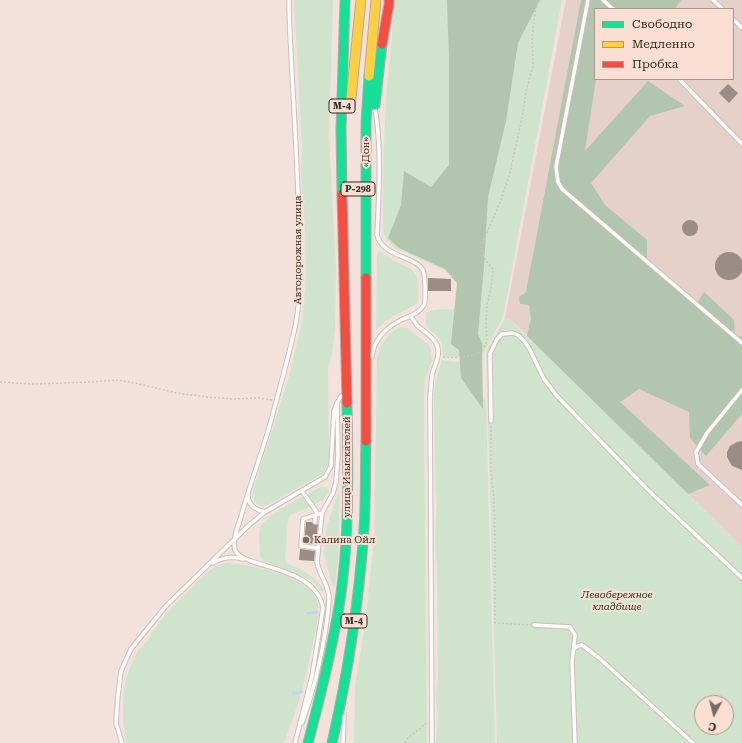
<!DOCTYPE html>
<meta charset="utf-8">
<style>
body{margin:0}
#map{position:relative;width:742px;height:743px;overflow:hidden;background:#f2e2db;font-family:"Roboto Serif",serif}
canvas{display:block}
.legend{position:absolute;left:594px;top:8px;width:140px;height:72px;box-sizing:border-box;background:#fbdfd2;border:1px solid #ac978d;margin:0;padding:5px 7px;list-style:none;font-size:12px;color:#352b26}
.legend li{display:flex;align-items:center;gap:8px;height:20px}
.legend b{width:20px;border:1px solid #ac978d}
.north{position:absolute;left:694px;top:695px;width:40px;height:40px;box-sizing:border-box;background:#fbdfd2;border:1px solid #ac978d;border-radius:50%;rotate:187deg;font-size:11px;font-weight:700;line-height:16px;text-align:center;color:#352b26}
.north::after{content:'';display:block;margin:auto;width:14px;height:18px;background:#776b65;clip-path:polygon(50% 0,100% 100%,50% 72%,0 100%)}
</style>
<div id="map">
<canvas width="742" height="743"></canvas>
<ul class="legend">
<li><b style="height:5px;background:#16e098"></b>Свободно</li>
<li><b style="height:5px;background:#ffcf43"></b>Медленно</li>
<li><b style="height:5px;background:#f24e42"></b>Пробка</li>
</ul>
<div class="north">С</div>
</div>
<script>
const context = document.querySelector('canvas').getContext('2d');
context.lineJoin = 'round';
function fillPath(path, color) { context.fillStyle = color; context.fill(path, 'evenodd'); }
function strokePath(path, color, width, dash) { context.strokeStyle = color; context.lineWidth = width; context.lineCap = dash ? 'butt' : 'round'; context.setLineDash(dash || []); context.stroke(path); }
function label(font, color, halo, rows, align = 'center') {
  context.font = font + ' "Roboto Serif",serif'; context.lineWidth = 4; context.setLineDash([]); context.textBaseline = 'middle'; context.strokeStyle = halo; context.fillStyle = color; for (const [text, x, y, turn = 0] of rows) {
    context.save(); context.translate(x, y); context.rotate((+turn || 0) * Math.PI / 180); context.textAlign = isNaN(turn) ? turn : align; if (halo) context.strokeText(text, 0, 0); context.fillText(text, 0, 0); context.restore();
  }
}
const industrial = new Path2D(`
 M566 0H742V547L527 335 510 319 505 318ZM595 9H733V79H595Z`);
const green = new Path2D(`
 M294 0H333L329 138 336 267 335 327 332 355 328 368 329 458 327 468 322 474 268 505 261 506C254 503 253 498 253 491L290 373 302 322 304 302 306 274 305 229 301 172 302 147Z
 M395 0H562L503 317 484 352 475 357 459 282 444 270 393 247 385 236 383 232V170L386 100Z
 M379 251C385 254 391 259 397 262 412 270 418 270 418 289 418 294 419 300 416 304L387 320 376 330 377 253Z
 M458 309 461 357 443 356C442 334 438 340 426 326V313C432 308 449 310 458 309Z
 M505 318 510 319 527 336 742 547V743H497L486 352ZM702 703H726V727H702Z
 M404 327 407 328 429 345 431 350 432 361 425 379 424 398 427 743H354L355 687 365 624 374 541 377 358C381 345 389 328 404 327Z
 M442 360 454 362 463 361 486 402 495 743H436L438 717 436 697 438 677 437 568 435 541 437 502 436 492 434 398 435 385Z
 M321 487H325L329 490C328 502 301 510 291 515L288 519 285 559 287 563C300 570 318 576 324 591L323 592 311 580 264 561 260 556C260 547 258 536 260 528 263 516 309 493 321 487Z
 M338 493 340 495 338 557 335 587 333 588 324 554 326 529Z
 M227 563C252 565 303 574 316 598 322 611 316 624 314 637 310 656 307 675 301 694 296 710 290 727 284 743H127C120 713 121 679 138 651 140 647 145 644 148 640 158 622 173 605 189 591 200 580 210 565 227 563Z`);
const forest = new Path2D(`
 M447 0H540L518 43 506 121 488 197 484 266 478 334 482 343 483 409 461 378 459 350 451 344 457 283 445 269 399 248 388 238 401 205 404 171 431 187 449 165V59Z
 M581 0H681L675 9H595V79H596L585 151 648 81 685 106 650 116 591 183 605 205 647 240V264L696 305 704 292 734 320 735 338 742 336V414L706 456 690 438 689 412 639 389 620 402 710 485 688 494 527 336 531 318 529 305 520 304 519 297 526 292Z`);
const stream = new Path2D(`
 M308 613 318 612
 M293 693 302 692`);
const building = new Path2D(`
 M728 84 738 93 729 103 719 93Z
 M682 228a8 8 0 1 1 16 0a8 8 0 1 1-16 0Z
 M715 266a14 14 0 1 1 28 0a14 14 0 1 1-28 0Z
 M428 278 451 279V291H428Z
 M742 441V470L732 466 727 457V452L730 446 737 442Z
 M306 522H312L315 525 318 524 316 544 304 543Z
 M300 549 315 551 314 561 299 560Z`);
const path = new Path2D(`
 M443 357C457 358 469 358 482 351L487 341 486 323 487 305 491 288 493 269C486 262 481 255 482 244L501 200 510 173 523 113 526 91 533 66 532 38 535 12 538 0
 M0 382 33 384 91 382 118 380 139 384 177 393 207 397 234 399 259 398 272 400
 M491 426V472L494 498 495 546V623L530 625
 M405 743 408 738 427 723`);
const lane = new Path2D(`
 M289 0C289 25 291 49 292 74 295 126 298 177 299 229 300 264 302 301 293 336 287 363 279 390 272 417 263 451 250 483 241 517 238 526 232 540 235 550 242 569 315 564 323 608L312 676 295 743
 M588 0 556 167 558 182 562 189 742 343
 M603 0 613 9
 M713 0 723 9
 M733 19 742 28
 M679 79 742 144
 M411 316C418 330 424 329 433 339 444 352 435 362 432 375 431 382 431 390 430 397L432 743
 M372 357C373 340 387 327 401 320 409 316 419 314 424 305 426 301 425 280 424 274 422 256 383 259 377 235 379 193 382 150 375 108
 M742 390 707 433 696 452 698 464 742 505
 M491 421 490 354 497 339 502 334 513 333 518 335 524 341 529 348 544 379 557 396 648 490 742 578
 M302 491 318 514
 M248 495C248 506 256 510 265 512
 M315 522V515
 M318 548 301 546 303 519 322 513
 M213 563C223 557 232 556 243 559
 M534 625 570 627 575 635 572 662 575 743
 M574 649 578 646 582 645 599 658 693 743
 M302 723C313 693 320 665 325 633 327 621 329 609 329 597 328 584 319 574 317 562L322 513 333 493 336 482 338 455 337 403 341 396
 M122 743 116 723 118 695 121 671 131 649 166 606 248 526 265 512 325 477 331 466 334 411 337 403
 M343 743 344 716`);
const fast = new Path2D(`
 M375 105 382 44
 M342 194 341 129 345 0
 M366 278V122L369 76
 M308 743C320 698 331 653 339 607 350 540 348 471 347 403
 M332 743C348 673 359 601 364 529 366 500 365 471 366 441`);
const slow = new Path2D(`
 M369 76 376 0
 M350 108 361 0`);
const jam = new Path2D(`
 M389 0V4
 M382 44 389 4
 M342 194 347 403
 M366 441V278`);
const rail = new Path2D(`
 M684 8 685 9
 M733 57 742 65
 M733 66 742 75`);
const markers = [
 [306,540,4,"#776b65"]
];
const shields = [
 [342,106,26],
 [358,189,34],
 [354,621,26]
];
const shieldNames = [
 ["М-4",342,106],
 ["Р-298",358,189],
 ["М-4",354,621]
];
const streetNames = [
 ["«Дон»",366,152,-90],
 ["Автодорожная улица",298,250,-90],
 ["улица Изыскателей",347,467,-90]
];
const poiNames = [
 ["Калина Ойл",314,540]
];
const parkNames = [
 ["Левобережное",617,595],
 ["кладбище",617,607]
];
fillPath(industrial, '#e5d0ca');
fillPath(green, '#d0e3cd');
fillPath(forest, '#b1c5af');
strokePath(stream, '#c4d1f1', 2.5);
fillPath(building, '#9c8c86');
strokePath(lane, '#ccc0bb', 5.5);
strokePath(fast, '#baa6a5', 11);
strokePath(slow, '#baa6a5', 11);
strokePath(jam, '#baa6a5', 11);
strokePath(path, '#cac6c3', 1.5, [2, 2]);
strokePath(lane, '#fdfbfa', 3.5);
strokePath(fast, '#16e098', 9);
strokePath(slow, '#ffcf43', 9);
strokePath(jam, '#f24e42', 9);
strokePath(rail, '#d8d4d2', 2.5, [2, 4]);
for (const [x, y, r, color] of markers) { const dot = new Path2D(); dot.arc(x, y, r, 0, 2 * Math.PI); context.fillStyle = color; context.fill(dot); strokePath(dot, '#fbdfd2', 1.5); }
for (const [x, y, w] of shields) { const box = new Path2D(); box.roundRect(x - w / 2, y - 7, w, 14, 3); context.fillStyle = '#fbdfd2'; context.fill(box); strokePath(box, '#352b26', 1); }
label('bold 9px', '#352b26', null, shieldNames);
label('10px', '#352b26', '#fbdfd2', streetNames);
label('10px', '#352b26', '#fbdfd2', poiNames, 'left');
label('italic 10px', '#003d1d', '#fbdfd2', parkNames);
</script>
